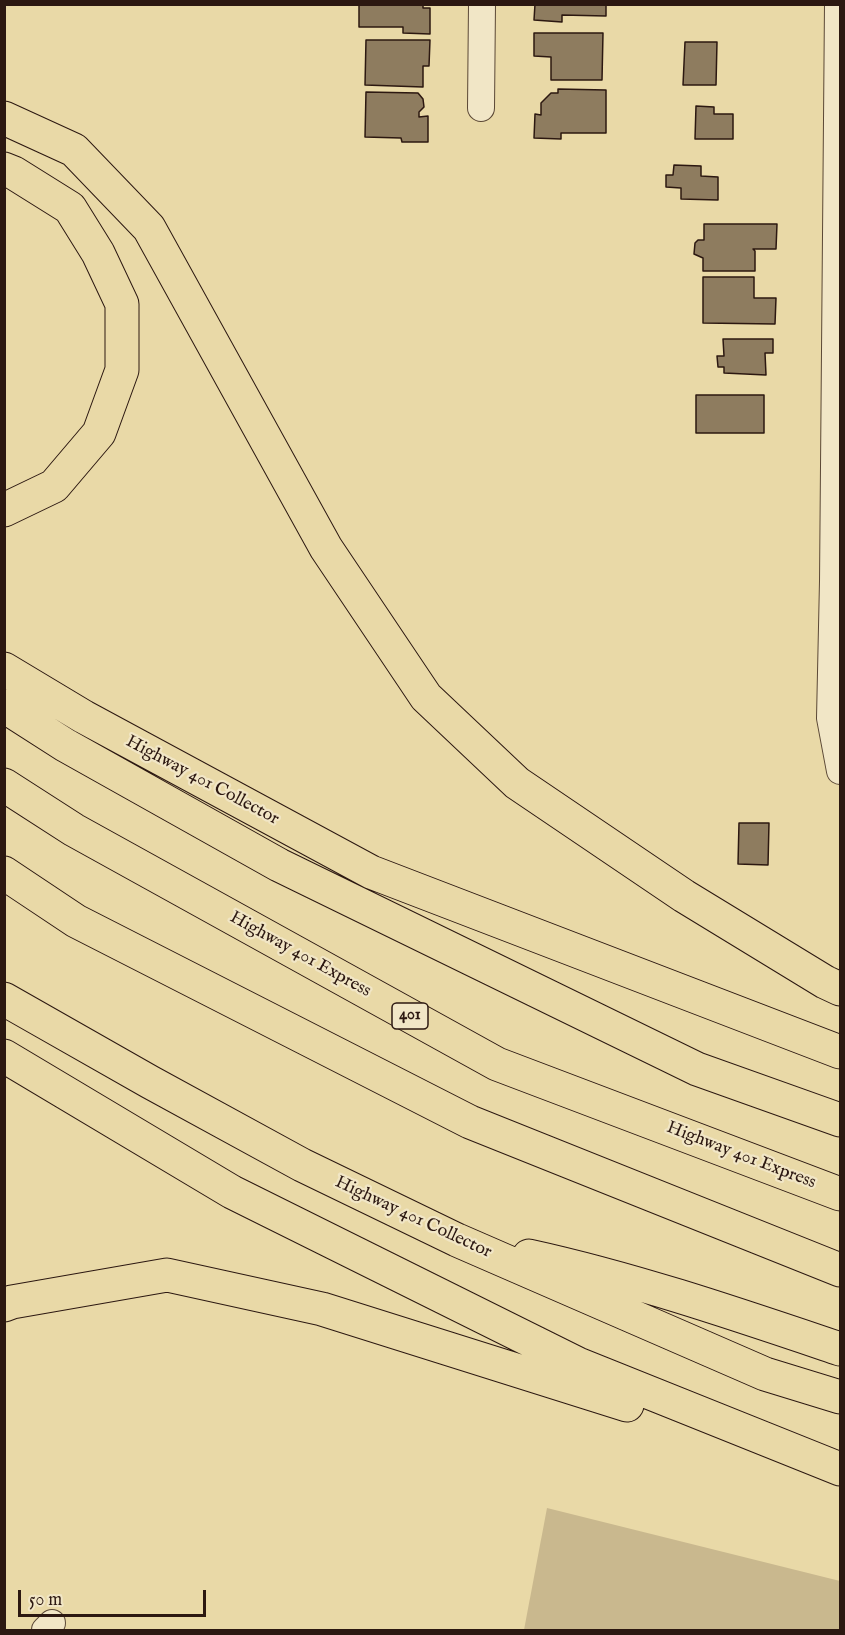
<!DOCTYPE html>
<style>
body{margin:0}
#map{position:relative;width:845px;height:1635px;overflow:hidden;background:#e9d9a7;font-family:"IM FELL English",serif}
canvas{display:block}
.frame{position:absolute;inset:0;border:6px solid #2c1811;pointer-events:none}
.scale{position:absolute;left:18px;top:1590px;width:188px;height:27px;box-sizing:border-box;border:3px solid #2c1811;border-top:0;padding-left:8px;font-size:18px;line-height:21px;white-space:nowrap;color:#2c1811;-webkit-text-stroke:4px #f1e6c6;paint-order:stroke}
</style>
<div id="map">
<canvas width="845" height="1635"></canvas>
<div class="frame"></div>
<div class="scale">50 m</div>
</div>
<script>
const context = document.querySelector('canvas').getContext('2d');
context.lineJoin = 'round';
function fillPath(path, color) { context.fillStyle = color; context.fill(path, 'evenodd'); }
function strokePath(path, color, width, dash) { context.strokeStyle = color; context.lineWidth = width; context.lineCap = dash ? 'butt' : 'round'; context.setLineDash(dash || []); context.stroke(path); }
function label(font, color, halo, rows, align = 'center') {
  context.font = font + ' "IM FELL English",serif'; context.lineWidth = 4.5; context.setLineDash([]); context.textBaseline = 'middle'; context.strokeStyle = halo; context.fillStyle = color; for (const [text, x, y, turn = 0] of rows) {
    context.save(); context.translate(x, y); context.rotate((+turn || 0) * Math.PI / 180); context.textAlign = isNaN(turn) ? turn : align; if (halo) context.strokeText(text, 0, 0); context.fillText(text, 0, 0); context.restore();
  }
}
const green = new Path2D(`
 M547 1508 840 1581V1630H524Z`);
const building = new Path2D(`
 M359 4H423V8H430V34L403 33V27H359Z
 M535 4H606V16L562 15V22L534 20Z
 M534 33H603L602 80H551V57L534 56Z
 M366 40H430L429 66H423V87L365 85Z
 M685 42H717L716 85H683Z
 M558 89 606 90V133H561V139L534 138 535 114 541 115V103L551 93H558Z
 M366 92 418 93 423 99 424 107 419 112V117L428 116V142H402L401 138 365 137Z
 M696 106 714 107V114H733V139H695Z
 M674 165 701 166V176L718 177V200L681 199V188L666 187V175H673Z
 M704 224H777L776 249H753L755 251V271H703V258L694 254 695 243 698 240H704Z
 M703 277H754V298H776L775 324 703 323Z
 M723 339H773V353H765L766 375 724 373V367H718L717 356H724Z
 M696 395H764V433H696Z
 M739 823H769L768 865 738 864Z`);
const minor = new Path2D(`
 M838 4 833 581 830 718 840 771
 M481 108 482 4
 M45 1630 52 1623`);
const highway = new Path2D(`
 M4 118 74 150 149 228 326 548 426 697 517 783 684 896 825 982 840 989
 M4 169 14 173 70 208 98 253 122 304V370L99 433 54 486 4 510
 M4 669 84 717 371 872 840 1052
 M4 706 65 745 279 865 697 1069 840 1120
 M4 785 74 830 497 1064 840 1194
 M4 873 76 921 470 1122 840 1270
 M4 999 150 1082 302 1165 457 1240 765 1374 840 1397
 M4 1056 232 1192 578 1364 840 1469
 M529 1256C634 1279 739 1315 840 1349
 M4 1305 12 1302 167 1275 322 1309 627 1405`);
const shields = [
 [410,1016,36]
];
const shieldNames = [
 ["401",410,1016]
];
const streetNames = [
 ["Highway 401 Collector",202,781,28],
 ["Highway 401 Express",300,955,29],
 ["Highway 401 Express",741,1156,21],
 ["Highway 401 Collector",413,1218,25]
];
fillPath(green, '#c9b88e');
fillPath(building, '#8e7c5f');
strokePath(building, '#2c1811', 1.5);
strokePath(minor, '#5b4836', 28);
strokePath(highway, '#2c1811', 35);
strokePath(minor, '#f1e6c6', 26);
strokePath(highway, '#e9d9a7', 33);
for (const [x, y, w] of shields) { const box = new Path2D(); box.roundRect(x - w / 2, y - 13, w, 26, 4.5); context.fillStyle = '#f1e6c6'; context.fill(box); strokePath(box, '#2c1811', 1.5); }
label('bold 16px', '#2c1811', null, shieldNames);
label('18px', '#2c1811', '#f1e6c6', streetNames);
</script>
